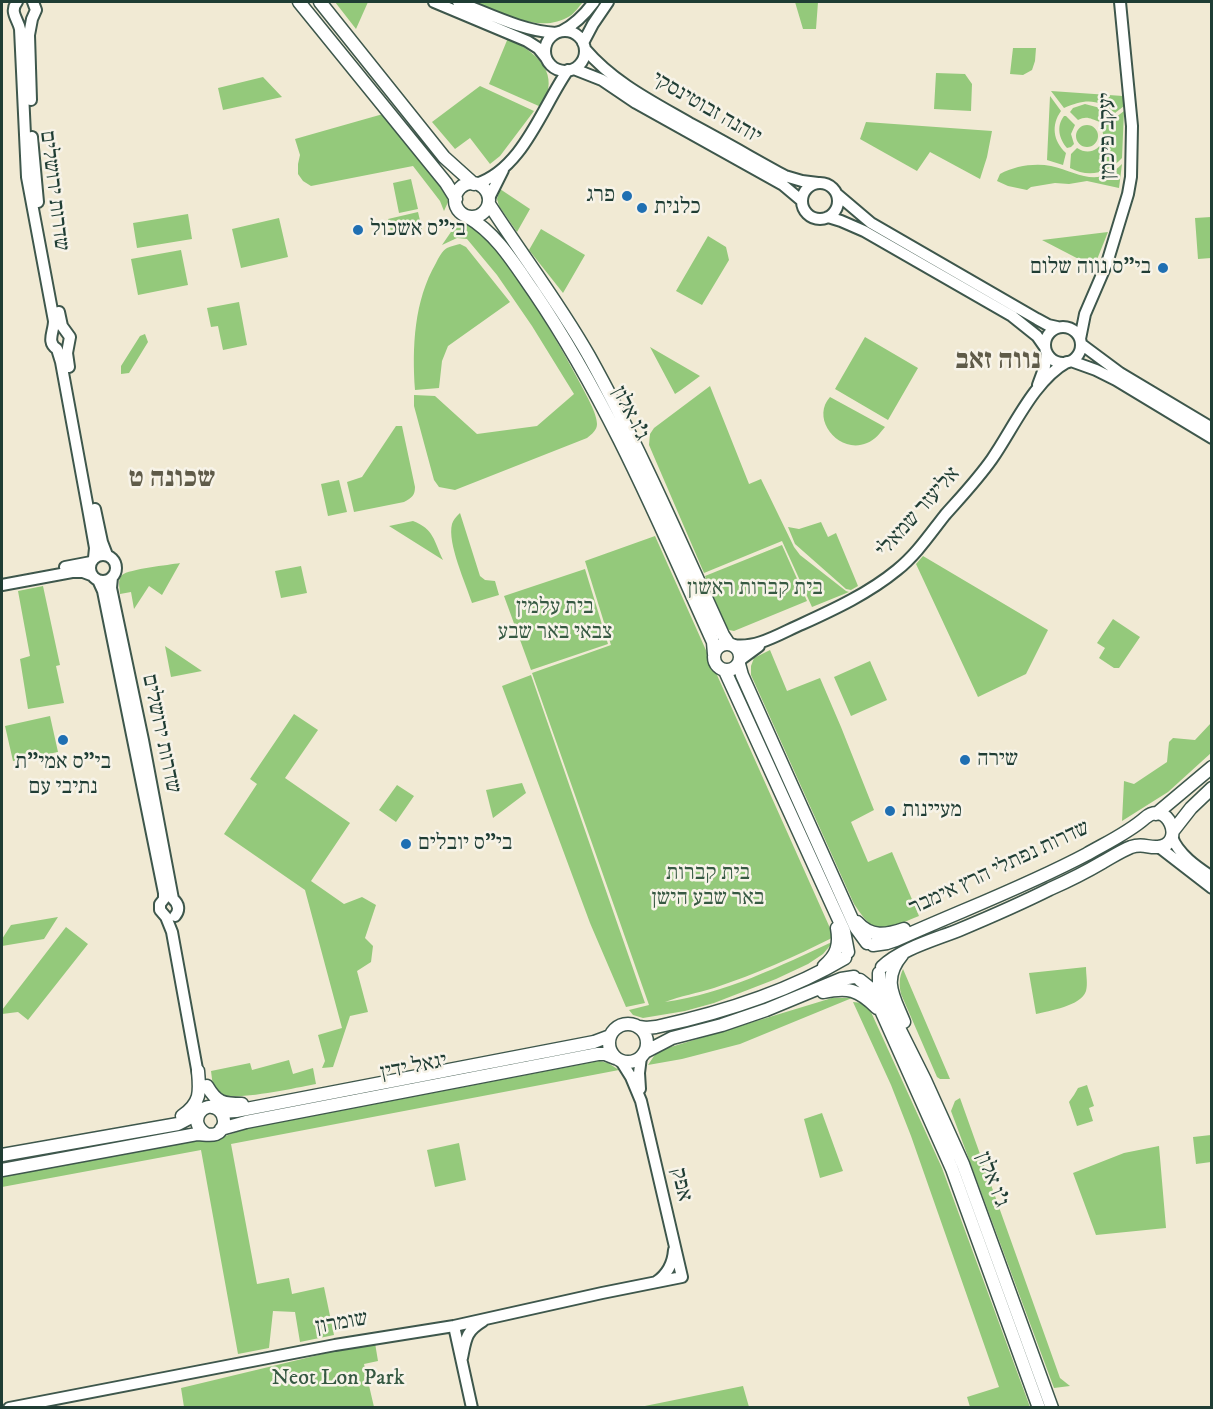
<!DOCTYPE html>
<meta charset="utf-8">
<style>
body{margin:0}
#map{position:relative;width:1213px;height:1409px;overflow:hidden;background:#f1ead4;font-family:"IM FELL DW Pica",serif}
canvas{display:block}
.frame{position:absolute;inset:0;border:3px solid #1f3d34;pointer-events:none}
</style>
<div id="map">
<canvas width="1213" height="1409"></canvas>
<div class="frame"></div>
</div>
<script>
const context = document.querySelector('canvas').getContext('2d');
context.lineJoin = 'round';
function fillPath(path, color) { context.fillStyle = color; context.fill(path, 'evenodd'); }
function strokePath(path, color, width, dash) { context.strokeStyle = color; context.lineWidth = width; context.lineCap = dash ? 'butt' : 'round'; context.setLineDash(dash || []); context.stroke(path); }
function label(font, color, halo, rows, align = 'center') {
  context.font = font + ' "IM FELL DW Pica","Frank Ruhl Libre",serif'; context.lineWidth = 5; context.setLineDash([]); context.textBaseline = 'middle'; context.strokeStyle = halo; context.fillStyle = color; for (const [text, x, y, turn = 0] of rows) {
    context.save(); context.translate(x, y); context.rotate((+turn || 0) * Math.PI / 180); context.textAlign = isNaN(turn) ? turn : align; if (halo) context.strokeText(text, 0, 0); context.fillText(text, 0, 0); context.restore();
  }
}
const green = new Path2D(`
 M335 2H368L356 29Z
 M474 2H583C579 6 575 13 570 16 540 35 503 12 474 2Z
 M795 2H818L816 29H803Z
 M508 38C529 49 556 66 547 94 546 98 543 103 541 107L489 84Z
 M1013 48H1036L1035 61 1032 70 1023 75 1010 74Z
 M936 73 965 74 972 84 971 111 934 109Z
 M263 77 282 97 223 110 218 88Z
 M480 86 534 111 500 156 490 164 470 138 455 149 432 122Z
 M1051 91 1123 96 1124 106 1115 113C1098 98 1084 99 1064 108Z
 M1050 96 1061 111C1051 125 1053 141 1066 153L1063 165 1047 160Z
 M1085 104 1104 109 1108 112V116L1106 120 1100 122C1091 119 1087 115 1078 120L1070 112 1073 108Z
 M1124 111 1122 158C1108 173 1089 178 1070 168L1071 154 1077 148C1088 155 1098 151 1104 140L1102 128Z
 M383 114 445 189 448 202 444 211 440 201 413 166 311 186 303 181 298 174V164L300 155 295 139Z
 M1064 116H1066L1075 125 1071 134 1074 144 1071 147 1067 148C1059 139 1056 126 1064 116Z
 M866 122 992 131 987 157 980 179 930 152 917 171 860 139Z
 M1076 136a11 11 0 1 1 22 0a11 11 0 1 1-22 0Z
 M1122 164 1119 188 1087 181 1069 184 1055 183 1031 187 1027 190 1008 186 997 181 1000 174C1015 166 1034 163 1051 166 1078 172 1097 189 1122 164Z
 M411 179 418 209 399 213 393 183Z
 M500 189 530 209 517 232 499 206 497 199Z
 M418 212 422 229 392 236 388 219Z
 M188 214 192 239 137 248 133 223Z
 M1211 217V258L1198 259 1195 218Z
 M279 218 288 257 241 268 232 229Z
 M462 223C476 225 488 241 497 251 529 292 557 340 581 385 586 395 597 413 597 424 597 430 592 434 587 438L455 490 439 487 434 480 414 406V395L435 396 477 434 537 426 574 394 532 326 497 275 467 239 457 238 442 245 453 229Z
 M541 229 585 255 563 293 529 250Z
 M1108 232 1094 267 1042 240Z
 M708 236 726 247 729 260 702 305 676 291Z
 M460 244 466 247 510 302 448 346 442 361 439 388 415 390C412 347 414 301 436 263 439 257 442 251 447 248 451 246 456 245 460 244Z
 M181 250 188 285 138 295 131 259Z
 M239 302 247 345 223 350 218 326 211 327 207 308Z
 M145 334 148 342 129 373 121 374V366L140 336Z
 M865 337 918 368 888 420 835 389Z
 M650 347 700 376 681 390 675 394Z
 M710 386 749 484 761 479 794 547 800 555 846 591 849 592 812 607 782 541 704 573 649 445 650 434 654 428Z
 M830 397 885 427C880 433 875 440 867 443 839 455 810 419 830 397Z
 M396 426H402L415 487C415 495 412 498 404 502L354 512 347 482 362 477Z
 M339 480 347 512 328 516 321 484Z
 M460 513 480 576 485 580 495 581 499 595 472 603C466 584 447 543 452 524 453 520 456 517 460 513Z
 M413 521C434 529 434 541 443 560L389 526Z
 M821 522 828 537 836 533 856 581 858 586 851 590 846 589 795 544 788 527 799 529Z
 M655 536 834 937C794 957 756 974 714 988 698 993 680 996 665 1002 724 994 780 966 834 941L823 954 808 964 776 979 714 1003 685 1011 643 1018 633 1015 629 1010 649 1005 532 673 611 645 585 561Z
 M782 545 807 601 734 631 729 630 725 625 705 576Z
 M923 556 1048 630 1026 674 978 697 916 564Z
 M180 563 162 595 149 586 134 609 131 592 120 594C120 588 117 580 122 575 129 569 169 565 180 563Z
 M301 566 307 593 281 598 275 571Z
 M585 569 608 644 531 670 504 596Z
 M43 586 60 665 56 666 64 703 28 709 20 659 30 656 18 591Z
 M1113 619 1140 637 1119 668H1114L1099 658 1105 648 1097 643Z
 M165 646 202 671 171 677Z
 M770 650 787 691 820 678 841 727 874 810 851 822 868 862 892 852 919 916C907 920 886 933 873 926 865 921 859 911 854 904L751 675V666L754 658Z
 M870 661 887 700 851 716 834 677Z
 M531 675 645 1003 626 1007 590 923 502 686Z
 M294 714 318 730 285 778 350 823 311 881 344 904 362 897 376 905 365 938 373 946 371 962 357 971 368 1012 350 1016 333 1067 322 1068 325 1061 318 1035 342 1028 305 890 224 834 257 784 250 779Z
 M50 716 58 752 13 761 5 726Z
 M1211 723V753L1168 792 1122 821 1124 781 1134 784 1167 762 1169 742 1173 738 1195 740Z
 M522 783 526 793 493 818 486 790Z
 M397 785 414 796 396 822 379 810Z
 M58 917 44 939 2 946V939L11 925Z
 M66 927 88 944 28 1020 18 1012 2 1014V1010Z
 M1086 967C1086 975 1088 984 1086 991 1081 1006 1049 1011 1036 1014L1029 973Z
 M903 969 950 1079H940L937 1077 901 994C899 984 899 978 903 969Z
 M832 998H852L740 1044 682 1059 648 1065 654 1056 661 1050Z
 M853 1002 863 1003 871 1012 942 1168 1030 1407H970L967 1397 999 1387 911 1136 891 1085Z
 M289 1060 293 1074 313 1068 316 1084C299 1087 230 1103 218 1093 212 1088 212 1077 211 1071L250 1063 252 1070Z
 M599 1061 608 1063 619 1070 231 1144 257 1284 289 1278 292 1294 324 1287 334 1335 300 1342 295 1312 273 1311 269 1348 238 1354 201 1150 2 1187V1177L203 1140 217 1139 245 1129Z
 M1087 1085 1094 1106 1089 1108 1093 1121 1077 1126 1069 1102 1074 1095 1078 1088Z
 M960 1098 1060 1378 1070 1386 1054 1388 951 1111 955 1101Z
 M822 1113 843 1171 820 1178 804 1119Z
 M1211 1135V1162L1196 1164 1193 1137Z
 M459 1143 466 1180 435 1187 427 1150Z
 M1159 1146 1166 1228 1096 1235 1073 1173 1124 1153Z
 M375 1343 378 1361 364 1364 374 1407H184L181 1388 327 1353V1352Z
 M743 1386 749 1407H640Z`);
const tertiary = new Path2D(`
 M17 2C9 12 18 19 20 29L27 177 54 321C54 332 46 342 57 349L61 362 89 514 95 548 94 558
 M434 2 527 41 538 48 546 58
 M458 2C490 14 522 31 556 33
 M562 31C576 24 585 14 594 2
 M545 51a20 20 0 1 1 40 0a20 20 0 1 1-40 0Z
 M583 43 593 24 608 2
 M585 49C614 83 653 102 691 124 723 141 754 159 785 176L802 181 818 183
 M574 69 602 80 636 103 783 185 802 201
 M31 100 29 35 32 19 36 10 33 2
 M32 137 38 202
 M802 201a18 18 0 1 1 36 0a18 18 0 1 1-36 0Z
 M476 184C523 169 542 107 568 70
 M838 195 871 223 1037 319 1048 325 1057 327
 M489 198 503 170
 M828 217 841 221 864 231 1012 316 1037 336 1044 346
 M59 312 62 326 70 337 67 353 69 367
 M1045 345a18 18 0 1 1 36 0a18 18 0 1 1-36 0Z
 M1080 339 1085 314 1107 263 1128 194 1131 177 1132 126 1120 2
 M1081 344 1120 373 1212 428
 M1071 361 1096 370 1116 380 1212 438
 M1038 385 1045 366 1047 353
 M95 509 102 542 107 555
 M90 568a13 13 0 1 1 26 0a13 13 0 1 1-26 0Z
 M65 567 91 562
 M112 577 111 588 143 740 173 899C179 904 180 910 175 916
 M98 580 103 591 164 893V899
 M2 585 72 572H83L91 575
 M733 645C757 649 781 633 802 624 835 609 869 593 897 570 916 555 930 534 945 515 961 497 978 479 992 459 1013 429 1034 380 1067 362
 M740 660 759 646
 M1172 837C1178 854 1197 867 1212 877
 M1159 847 1212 888
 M164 899 160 904V910L166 917 172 932 199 1080
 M640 1089 639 1073 641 1057
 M656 1282C668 1274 673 1264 674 1250
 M454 1326 472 1408
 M462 1358C466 1339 465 1332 483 1321
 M9 1408 335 1345 454 1326 602 1293 682 1277 641 1101 631 1077 621 1061`);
const secondary = new Path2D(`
 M299 2 446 183 456 199
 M320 2 444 157 474 184
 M455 200a17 17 0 1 1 34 0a17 17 0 1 1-34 0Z
 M489 204C522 255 559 303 589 356 639 446 680 541 723 635L729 644
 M468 217C497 234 515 265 534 292 608 401 659 523 713 642L714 654
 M714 657a13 13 0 1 1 26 0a13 13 0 1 1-26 0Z
 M739 664 742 675 856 928 867 943
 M725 671 844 931 848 952
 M1156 814 1212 767
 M1173 831 1191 808 1212 788
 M857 922C871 938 886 935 904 929
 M873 945 887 943 896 940C960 911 1025 887 1087 854 1106 843 1128 833 1145 818 1167 798 1187 844 1158 847 1148 848 1143 843 1131 847 1121 851 1112 857 1103 862 1086 872 1068 881 1050 889 1020 904 990 917 959 930 934 940 901 949 882 967
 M902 955C881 980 894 997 904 1022
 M824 966C837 955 840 945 837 928
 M879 973V984L882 994 925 1080 963 1164 1052 1408
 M860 980 870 988 875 997 952 1169 1039 1408
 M823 992C848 987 858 989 877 1008
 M609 1043a19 19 0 1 1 38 0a19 19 0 1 1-38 0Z
 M639 1027 646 1028 656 1027C721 1013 788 992 845 958
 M645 1052 672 1038 722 1025 766 1010 841 979 854 977
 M207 1086C217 1103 223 1104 242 1104
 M221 1112 236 1111 594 1042 610 1036
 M182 1116C201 1103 200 1092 198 1071
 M221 1129 246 1122 598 1054H605L615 1058
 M2 1155 178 1124 199 1113
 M2 1170 197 1134C203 1134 210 1136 216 1134 225 1130 227 1117 219 1110 204 1098 186 1122 206 1134`);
const markers = [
 [627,196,6,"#1f6fb2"],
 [642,208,6,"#1f6fb2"],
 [358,230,6,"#1f6fb2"],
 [1163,268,6,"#1f6fb2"],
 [63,740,6,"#1f6fb2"],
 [965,760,6,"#1f6fb2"],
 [890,811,6,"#1f6fb2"],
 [406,844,6,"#1f6fb2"]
];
const streetNames = [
 ["יוהנה זבוטינסקי",706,109,30],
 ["יעקב פיכמן",1109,136,-91],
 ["שדרות ירושלים",53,191,83],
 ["ג'ו אלון",629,414,63],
 ["אליעזר שמאלי",919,513,-48],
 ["שדרות ירושלים",160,734,78],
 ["שדרות נפתלי הרץ אימבר",1000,869,-25],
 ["יגאל ידין",414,1068,-11],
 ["ג'ו אלון",991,1180,69],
 ["אפק",680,1185,77],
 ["שומרון",342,1324,-10]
];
const poiNames = [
 ["פרג",615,196,"right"],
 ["כלנית",654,208],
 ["בי\"ס אשכול",370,230],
 ["בי\"ס נווה שלום",1151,268,"right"],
 ["שירה",977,760],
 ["בי\"ס אמי\"ת",63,763,"center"],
 ["נתיבי עם",63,788,"center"],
 ["מעיינות",902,811],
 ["בי\"ס יובלים",418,844]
];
const parkNames = [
 ["בית קברות ראשון",755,589],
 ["בית עלמין",555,608],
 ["צבאי באר שבע",555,633],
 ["בית קברות",708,874],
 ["באר שבע הישן",708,899],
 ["Neot Lon Park",338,1379]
];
const districtNames = [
 ["נווה זאב",998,362],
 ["שכונה ט",172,480]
];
fillPath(green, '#94c97b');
strokePath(tertiary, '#3e574c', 14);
strokePath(secondary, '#3e574c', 15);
strokePath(tertiary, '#fff', 10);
strokePath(secondary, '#fff', 12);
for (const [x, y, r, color] of markers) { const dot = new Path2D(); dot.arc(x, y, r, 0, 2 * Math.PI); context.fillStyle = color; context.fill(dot); strokePath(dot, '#f7f3e8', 2); }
label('22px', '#1f3d34', '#f7f3e8', streetNames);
label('22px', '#1f3d34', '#f7f3e8', poiNames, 'left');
label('22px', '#365942', '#f7f3e8', parkNames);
label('bold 28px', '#5f5b49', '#f7f3e8', districtNames);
</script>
